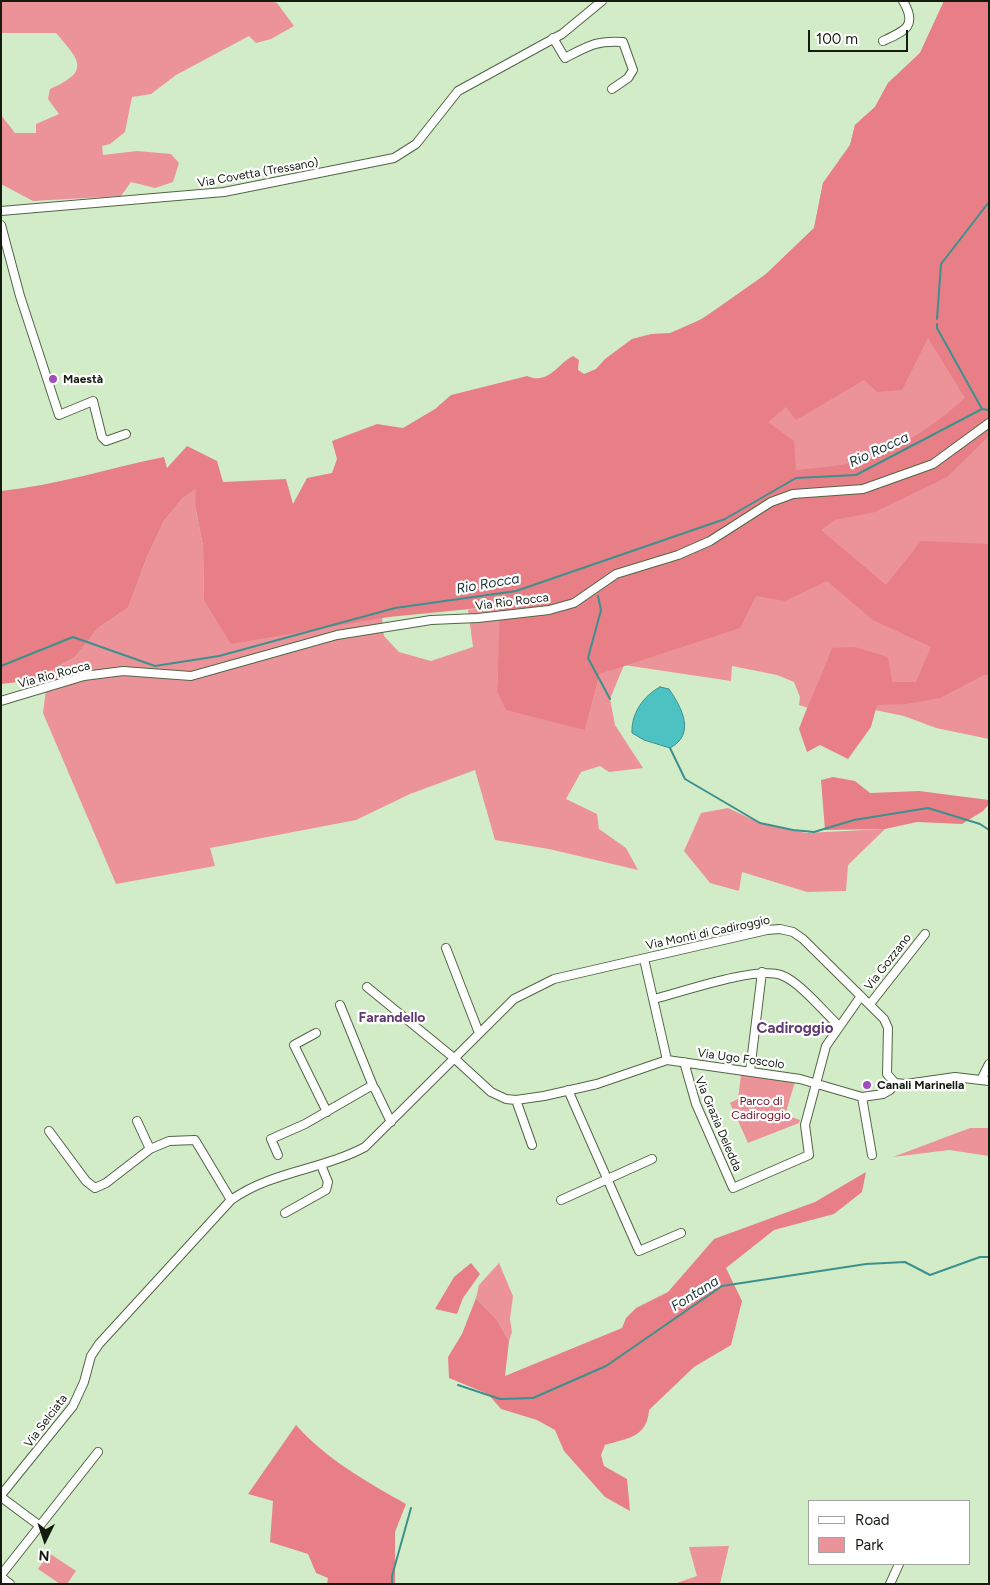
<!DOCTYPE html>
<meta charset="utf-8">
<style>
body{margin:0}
#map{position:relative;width:990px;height:1585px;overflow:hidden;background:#d3ecc8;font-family:Figtree,sans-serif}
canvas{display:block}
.frame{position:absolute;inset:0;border:2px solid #131c0f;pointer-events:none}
.legend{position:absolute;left:808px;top:1500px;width:162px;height:65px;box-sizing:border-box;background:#fff;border:1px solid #a1a49f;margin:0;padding:6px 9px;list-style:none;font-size:15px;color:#131c0f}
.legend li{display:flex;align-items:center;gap:10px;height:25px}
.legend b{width:25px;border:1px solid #a1a49f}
.north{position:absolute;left:20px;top:1515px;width:50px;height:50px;-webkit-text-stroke:4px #fff;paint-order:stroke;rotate:184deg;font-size:14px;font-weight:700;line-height:20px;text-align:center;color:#131c0f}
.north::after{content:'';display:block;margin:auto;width:18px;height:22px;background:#131c0f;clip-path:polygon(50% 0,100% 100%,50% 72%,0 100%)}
.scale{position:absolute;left:808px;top:30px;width:100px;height:22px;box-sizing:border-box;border:2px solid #131c0f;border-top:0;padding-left:6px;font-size:15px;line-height:18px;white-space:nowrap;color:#131c0f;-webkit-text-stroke:4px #fff;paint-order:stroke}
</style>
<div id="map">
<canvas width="990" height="1585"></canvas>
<div class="frame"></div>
<ul class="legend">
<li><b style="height:6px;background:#fff"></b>Road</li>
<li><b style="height:14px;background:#eb9399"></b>Park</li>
</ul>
<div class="north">N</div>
<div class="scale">100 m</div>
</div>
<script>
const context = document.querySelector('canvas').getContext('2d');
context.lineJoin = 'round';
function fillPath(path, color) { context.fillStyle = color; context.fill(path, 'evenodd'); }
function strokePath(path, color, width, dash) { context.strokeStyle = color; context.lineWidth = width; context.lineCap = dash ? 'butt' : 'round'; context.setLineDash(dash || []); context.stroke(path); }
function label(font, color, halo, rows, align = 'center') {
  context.font = font + ' Figtree,sans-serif'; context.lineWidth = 4.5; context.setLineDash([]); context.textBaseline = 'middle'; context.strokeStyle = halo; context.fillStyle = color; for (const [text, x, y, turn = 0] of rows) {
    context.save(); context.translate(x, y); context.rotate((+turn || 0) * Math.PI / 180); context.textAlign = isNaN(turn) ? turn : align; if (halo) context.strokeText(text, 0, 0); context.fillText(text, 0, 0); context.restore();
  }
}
const green = new Path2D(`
 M1 1H270L277 3 294 26 271 39 256 43 249 36 176 75 151 94 132 97 125 132 110 144 102 146 103 155 137 151 171 154 179 163 173 182 155 188 131 182 121 196 33 201 1 184V115L15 133H36V124L59 114 48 99 50 89C91 71 80 61 56 33H1Z
 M944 1H989V739L936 728 904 716 870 709 808 708 799 705 800 697 794 682 777 675 732 666 731 681 624 665 610 699 615 725 643 768 609 772 600 766 581 772 566 799 597 814 599 829 626 848 638 870 549 849 495 840 475 770 410 794 356 820 210 848 215 866 116 884 43 713 48 673 75 657 99 627 128 608 147 557 164 521 183 498 197 488 195 506 203 546 204 601 231 643 382 618 384 636 399 652 431 661 473 647 468 610 501 606 497 691 585 730 600 674 624 665 680 336 698 321 737 297 766 274 814 228 823 183 850 145 855 125 875 107 888 83 920 53Z
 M728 808 760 823 806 833 885 829 848 865 846 891 807 892 742 872 739 891 710 883 684 851 701 813Z
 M741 1075 795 1082 785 1115 800 1120 799 1123 748 1143 730 1103 738 1099Z
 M970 1128H989V1156L949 1150 893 1157Z
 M499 1263 513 1296 510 1319 512 1332 509 1341 497 1320 476 1298 479 1285Z
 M729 1546 720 1584H674L697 1576 689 1547Z
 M49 1553 76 1571 67 1584H60L38 1569Z`);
const forest = new Path2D(`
 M944 1H989V436L947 477 875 512 835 520 821 530 886 585 921 541 989 544V675H984L940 698 906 704 877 705 871 727 848 759 820 745 807 752 799 729C809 701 822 676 832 648L855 647 888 657 892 682H916L931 647 873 620 827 581 785 601 756 596 740 628 600 674 585 730 506 710 497 691 500 606 389 617 231 644 204 601 203 546 195 506 196 489 183 498 164 521 147 557 128 608 99 627 75 657 35 680 1 684V491C57 485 110 468 164 457L167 468 187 446 217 461 223 482 286 479 293 504 307 478 332 473 337 459 332 441 377 424 403 428 435 409 451 395 527 376C549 385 556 365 573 356L579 360 578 370 584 374 596 369 605 359 632 339 651 334 670 333 702 319 766 274 814 228 823 183 850 145 855 125 875 107 888 83 920 53ZM928 338 965 398C933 427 890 456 846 464 829 467 813 468 796 470L794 441 768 422 786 407 796 420 864 380 877 392 902 390Z
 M833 777 855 781 870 793 919 791 989 800V804L983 811 962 824 917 822 885 829 825 830 821 780Z
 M866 1172 862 1192 834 1214 774 1230 726 1268 742 1301 731 1345 694 1367 649 1410C647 1438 627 1438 605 1445L601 1455 604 1466 627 1479 630 1511 605 1497 564 1451 555 1430 537 1420 501 1409 488 1394 449 1378 448 1357 462 1334 476 1298 497 1320 509 1341 505 1376 622 1328 626 1318 636 1308 668 1292 714 1239 815 1202Z
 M471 1263 480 1274 463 1298 457 1314 435 1309 454 1277Z
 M296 1425C326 1459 367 1482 406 1504L395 1532V1584H327L328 1578 316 1573 308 1554 270 1542 273 1501 248 1494Z`);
const water = new Path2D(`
 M660 687 669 689C682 708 696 734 670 748L644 740 632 733C631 714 643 696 660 687Z`);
const stream = new Path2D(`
 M937 319 941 264 989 202
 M937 324V328L982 409
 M598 596 601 610 588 658 610 699
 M1 666 73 637 155 666 219 656 395 608 516 591 725 519 796 478 856 475 982 409 989 410
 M670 748 685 779 760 823 793 830 814 832 854 820 928 808 980 824 989 830
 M458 1385 500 1399 533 1398 606 1366 722 1286 866 1264 905 1262 930 1275 980 1257H989
 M392 1584V1576L411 1508`);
const minor = new Path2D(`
 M553 38 565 58C588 46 597 40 623 42L633 70 628 78 612 89
 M883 41C905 31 918 26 903 1
 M1 211 224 192 394 158 416 144 458 91 562 34 602 1
 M1 225 20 296 59 415 93 401 102 437 106 441 126 434
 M1 701 84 676 123 671 191 676 337 635 431 620 478 618 549 610 574 603 616 574 678 555 710 541 771 502 793 494 863 489 933 464 989 423
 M446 948 479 1033
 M644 959 667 1060
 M367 987 454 1058 491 1092 506 1099 516 1100 544 1096 597 1084 667 1060 800 1079 862 1097 883 1094 890 1090 895 1083
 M654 999C682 992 756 966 781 975 800 982 823 1011 838 1025
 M870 1004 925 934
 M340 1005 373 1086
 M316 1033 294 1045 327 1112
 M684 1062 696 1104 733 1188 809 1155 805 1125 826 1046 861 996
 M750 1071 762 972
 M981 1080 989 1064
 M568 1090 639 1251 681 1233
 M862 1097 872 1155
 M516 1100 532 1145
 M137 1121 150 1149 169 1141 195 1140 231 1200
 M49 1131 86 1181 95 1188 106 1183 150 1149
 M278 1155 271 1139 305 1124 371 1086 375 1089 391 1122
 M561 1200 652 1159
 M285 1213 326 1190 328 1182 321 1165
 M1 1495 73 1406 84 1382 91 1356 99 1344 231 1200C272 1171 322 1170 365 1147L514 999 554 979 767 930 780 929 793 932 803 939 884 1019 888 1028 887 1074 895 1083 906 1084 955 1077 989 1081
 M1 1497 40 1526
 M1 1575 98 1452
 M1 1577 10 1584
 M890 1584 899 1564`);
const markers = [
 [53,379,5,"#9f4ebd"],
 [867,1085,5,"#9f4ebd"]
];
const streetNames = [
 ["Via Covetta (Tressano)",258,173,-10],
 ["Via Rio Rocca",512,602,-7],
 ["Via Rio Rocca",54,675,-15],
 ["Via Monti di Cadiroggio",708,933,-12],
 ["Via Gozzano",888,962,-52],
 ["Via Ugo Foscolo",741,1059,8],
 ["Via Grazia Deledda",718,1124,67],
 ["Via Selciata",46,1421,-53]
];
const poiNames = [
 ["Maestà",63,379],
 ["Canali Marinella",877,1085]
];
const parkNames = [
 ["Parco di",761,1101],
 ["Cadiroggio",761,1115]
];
const waterNames = [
 ["Rio Rocca",879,450,-25],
 ["Rio Rocca",488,584,-10],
 ["Fontana",695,1294,-32]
];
const neighbourhoodNames = [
 ["Farandello",392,1018]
];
const quarterNames = [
 ["Cadiroggio",795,1029]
];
fillPath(green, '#eb9399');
fillPath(forest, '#e87f87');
fillPath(water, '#4dc2c3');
strokePath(water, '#3c908d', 1);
strokePath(stream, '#3c908d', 2);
strokePath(minor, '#516547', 10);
strokePath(minor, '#fff', 8);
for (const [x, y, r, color] of markers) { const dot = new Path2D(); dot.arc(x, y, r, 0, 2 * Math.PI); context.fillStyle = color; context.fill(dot); strokePath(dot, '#fff', 2); }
label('12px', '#131c0f', '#fff', streetNames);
label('bold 12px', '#131c0f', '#fff', poiNames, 'left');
label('12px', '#731427', '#fff', parkNames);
label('italic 14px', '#193333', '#fff', waterNames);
label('bold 14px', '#613a71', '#fff', neighbourhoodNames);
label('bold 15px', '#613a71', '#fff', quarterNames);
</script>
